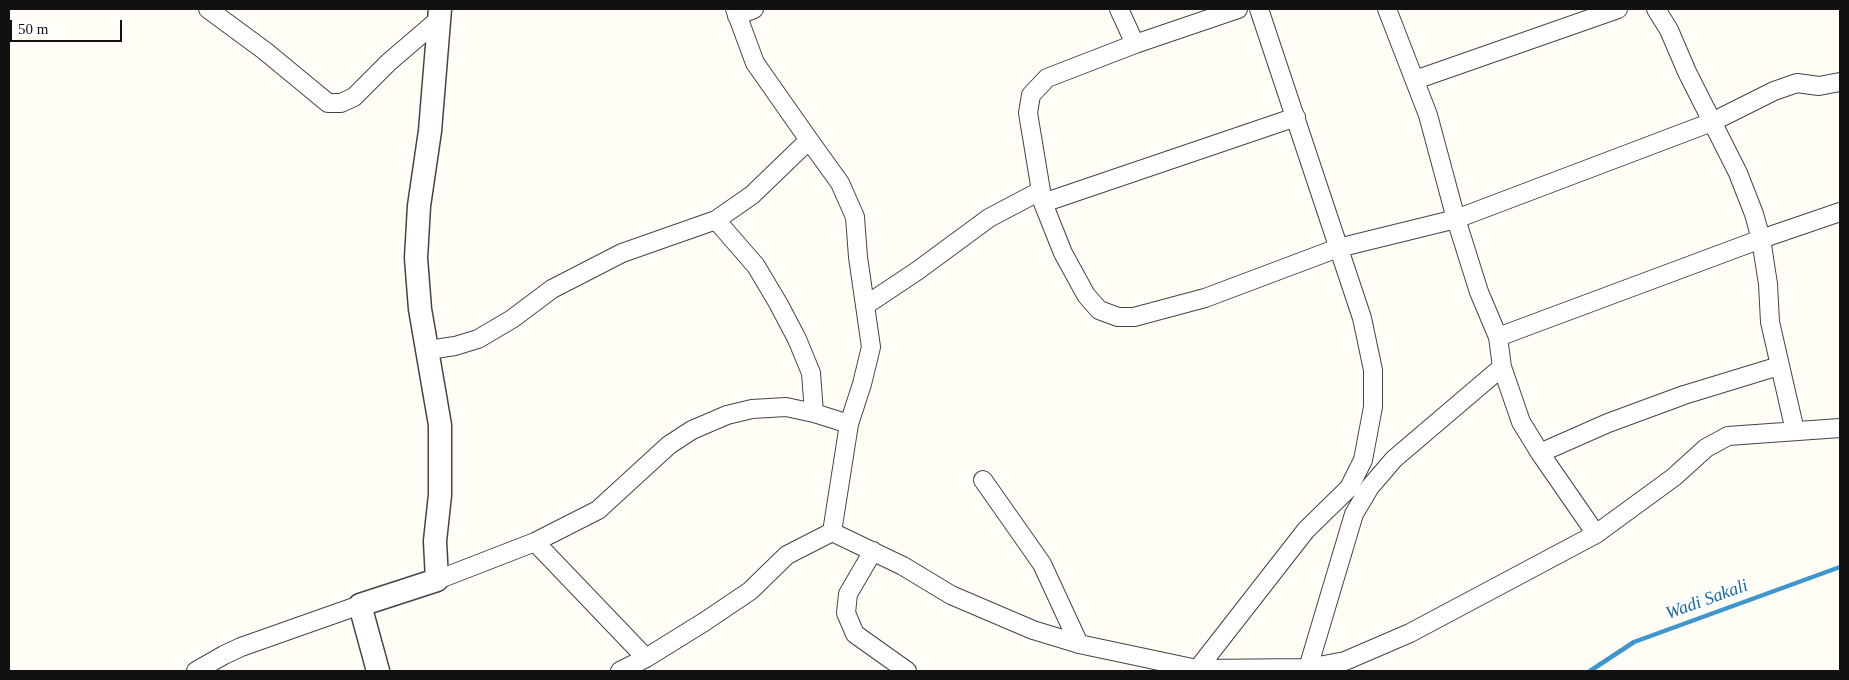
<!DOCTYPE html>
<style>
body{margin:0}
#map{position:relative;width:1849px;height:680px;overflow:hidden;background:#fffdf5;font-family:Georgia,serif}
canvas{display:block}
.frame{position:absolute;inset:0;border:10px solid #111;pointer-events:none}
.scale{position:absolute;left:10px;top:20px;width:112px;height:22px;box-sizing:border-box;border:2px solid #111;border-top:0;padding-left:6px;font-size:15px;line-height:18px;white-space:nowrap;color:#111;-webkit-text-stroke:4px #fff;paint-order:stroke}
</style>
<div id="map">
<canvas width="1849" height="680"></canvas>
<div class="frame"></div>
<div class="scale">50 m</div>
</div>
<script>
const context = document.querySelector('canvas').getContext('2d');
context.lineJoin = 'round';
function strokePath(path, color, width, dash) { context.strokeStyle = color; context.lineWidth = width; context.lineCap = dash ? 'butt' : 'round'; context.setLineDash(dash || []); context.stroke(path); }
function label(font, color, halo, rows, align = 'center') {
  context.font = font + ' Georgia,serif'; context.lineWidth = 5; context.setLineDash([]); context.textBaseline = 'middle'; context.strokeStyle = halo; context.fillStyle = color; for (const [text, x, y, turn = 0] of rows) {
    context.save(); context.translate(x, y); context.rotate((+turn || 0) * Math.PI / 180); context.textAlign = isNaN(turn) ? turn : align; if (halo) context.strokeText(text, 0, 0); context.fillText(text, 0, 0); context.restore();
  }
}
const stream = new Path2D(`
 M1590 671 1634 642 1840 567`);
const minor = new Path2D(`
 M208 9 265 51 328 103H341L354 97 389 62 438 20
 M735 9 755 63 809 140 840 183 855 217 858 257 871 347 862 384 849 424 832 532
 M1119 9 1135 44
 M1238 9 1135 44 1047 78 1031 95 1028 113 1043 203 1063 253 1086 295 1099 310 1118 317H1134L1205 298 1338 248 1456 219 1712 122 1774 91 1797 83 1819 86 1840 82
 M1387 9 1428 115 1456 219 1479 292 1498 337 1502 367 1521 422 1540 453 1596 534
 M1656 9 1669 30 1687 72 1738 173 1754 214 1761 239 1768 284 1770 322 1795 431
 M737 16 754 9
 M1415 80 1618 9
 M1043 203 1296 117
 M716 220 756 266 778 303 797 339 811 373 814 413
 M866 305 917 271 989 218 1040 191
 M1498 337 1761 239 1840 212
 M428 350 455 346 478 339 512 319 552 289 622 253 716 220 752 195 809 140
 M1540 453 1608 423 1684 395 1779 366
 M983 480 1042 564 1079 644
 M832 532 903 566 951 595 1033 630 1079 644 1197 669 1308 668 1345 661 1410 633 1596 534 1674 477 1706 448 1728 436 1840 428
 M535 542 646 658
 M873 551 848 594 846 613 855 634 907 671
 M437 580 535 542 598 510 669 445 692 430 727 415 752 409 786 407 814 413 849 424
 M1308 668 1354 514 1370 487 1394 459 1502 367
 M196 671 224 655 241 647 360 605
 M620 671 646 658 704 622 750 591 787 555 832 532
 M1196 671 1306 530 1349 488 1363 460 1373 407V370L1362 318 1259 9`);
const tertiary = new Path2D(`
 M378 671 360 605 437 580 435 541 440 495V425L420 309 416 258 419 206 430 131 440 9`);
const waterNames = [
 ["Wadi Sakali",1707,600,-20]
];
strokePath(stream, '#3f96cf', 4.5);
strokePath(minor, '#444', 20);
strokePath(tertiary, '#444', 25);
strokePath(minor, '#fff', 18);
strokePath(tertiary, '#fff', 22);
label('italic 18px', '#1768a6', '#fff', waterNames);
</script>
